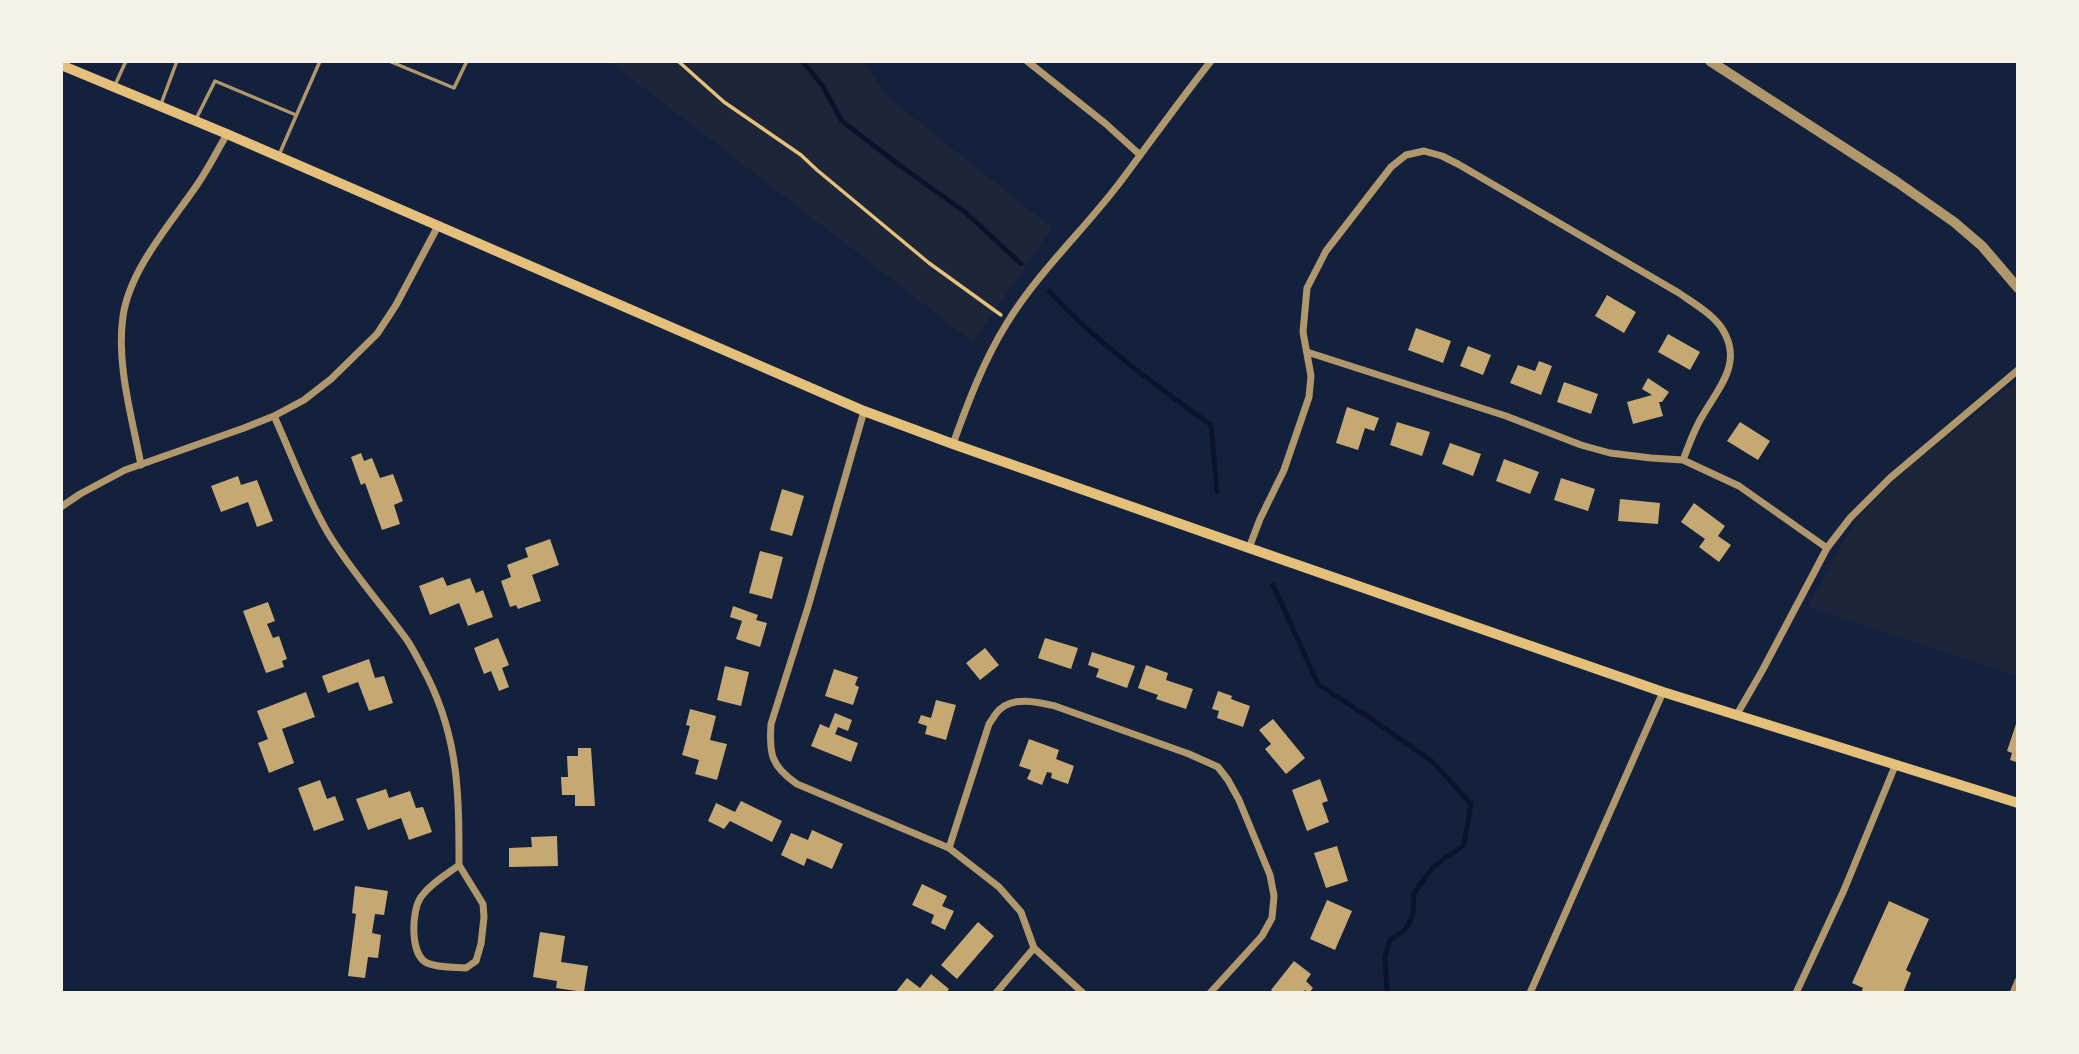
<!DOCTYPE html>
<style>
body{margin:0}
#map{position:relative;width:2079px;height:1054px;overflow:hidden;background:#14213d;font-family:Quicksand,sans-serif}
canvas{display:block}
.frame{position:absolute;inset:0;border:63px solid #f6f1e7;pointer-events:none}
</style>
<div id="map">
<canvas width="2079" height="1054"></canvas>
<div class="frame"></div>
</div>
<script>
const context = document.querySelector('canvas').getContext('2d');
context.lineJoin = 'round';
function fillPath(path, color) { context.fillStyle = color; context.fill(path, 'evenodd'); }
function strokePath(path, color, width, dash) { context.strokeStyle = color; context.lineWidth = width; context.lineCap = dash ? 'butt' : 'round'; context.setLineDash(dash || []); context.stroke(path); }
const green = new Path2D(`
 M609 61H863L889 98 1052 228 973 342Z
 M2018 380V676L1808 607 1848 533 1869 506 1898 476Z`);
const stream = new Path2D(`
 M802 61 822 85 842 121 899 165 965 212 1021 264
 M1049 291C1097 343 1154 384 1211 425L1217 491
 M1273 585 1318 684 1367 716 1433 762 1471 804 1464 845 1433 867 1414 893 1413 915 1405 930 1390 940 1385 957 1387 993`);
const building = new Path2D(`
 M1607 295 1636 312 1624 333 1595 316Z
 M1416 328 1451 341 1443 363 1408 350Z
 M1668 334 1700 352 1690 370 1658 352Z
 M1468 346 1491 355 1483 375 1460 366Z
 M1539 361 1552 366 1541 395 1510 383 1518 365 1535 371Z
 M1648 378 1669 392 1662 402H1659L1663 416 1633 424 1627 402 1652 395 1642 389Z
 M1564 382 1598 394 1591 414 1557 402Z
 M1347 407 1379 418 1374 431 1365 428 1358 450 1336 443Z
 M1397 422 1430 432 1422 456 1390 445Z
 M1740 422 1770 441 1758 460 1727 441Z
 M1450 443 1481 454 1473 476 1442 464Z
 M361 453 364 461 372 458 380 478 393 474 403 501 394 505 400 524 382 530 365 483 361 485 351 457Z
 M1504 459 1539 472 1530 494 1496 481Z
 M238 476 241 485 257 480 273 521 257 527 248 502 221 512 211 486Z
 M1561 478 1595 489 1588 511 1554 500Z
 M782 489 804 496 792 536 770 530Z
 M1620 499 1660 503 1658 524 1618 521Z
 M1694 503 1725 526 1718 536 1731 545 1719 562 1699 547 1705 539 1681 522Z
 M550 539 559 565 532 575 541 601 518 609 516 605 510 607 501 581 511 577 507 565 528 557 525 548Z
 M760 551 783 557 772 599 749 593Z
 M443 577 447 586 470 578 476 593 483 590 493 617 468 626 459 603 430 615 419 586Z
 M268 602 275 621 267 624 273 638 279 636 287 659 282 661 284 667 266 673 243 611Z
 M733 606 758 615 756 620 767 623 760 647 736 639 742 621 730 617Z
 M498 638 509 665 502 668 509 687 499 691 491 671 484 674 474 648Z
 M1045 638 1078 648 1071 669 1038 658Z
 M985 648 999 665 980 680 966 663Z
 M1092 652 1135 666 1127 688 1096 677 1099 669 1088 665Z
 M369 659 375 678 384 676 393 703 369 711 358 682 328 693 322 676Z
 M1146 665 1168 673 1166 680 1193 689 1186 709 1156 699 1158 695 1138 688Z
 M725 666 749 672 741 706 717 700Z
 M834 669 858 677 855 685 859 687 853 705 825 696Z
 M1218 691 1232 696 1231 699 1250 706 1243 727 1217 718 1219 711 1212 709Z
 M306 692 315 717 282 729 294 763 269 773 258 743 268 739 257 711Z
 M936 700 956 705 946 740 925 734 927 726 918 723 921 715 931 718Z
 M690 709 716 716 710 740 727 744 717 780 695 774 699 760 682 755 690 726 686 725Z
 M835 713 852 720 848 731 838 727 835 734 858 743 851 762 811 746 820 724 829 728Z
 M2018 718V755L2016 762 2010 760 2012 753 2007 751Z
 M1273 719 1305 758 1286 774 1265 749 1271 744 1259 730Z
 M1029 739 1059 750 1056 759 1074 766 1068 784 1051 778 1052 773 1047 772 1042 785 1027 779 1031 770 1019 766Z
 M578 748H591L595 806H575V795H562L561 777H568L567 756H578Z
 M1320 779 1328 801 1322 803 1329 822 1307 831 1292 790Z
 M320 780 327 799 335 796 344 820 314 831 298 788Z
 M386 789 389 798 410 791 416 808 423 807 432 832 409 840 401 818 368 830 356 799Z
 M741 801 782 821 772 842 730 821 724 829 708 821 716 803 735 812Z
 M812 830 843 844 832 869 807 858 804 866 781 855 791 833 808 840Z
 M557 836 558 866 509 867V848L532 847 531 837Z
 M1337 846 1348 881 1326 888 1314 853Z
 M922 884 947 896 942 906 954 911 945 930 931 923 934 915 912 905Z
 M355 886 388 891 384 915 375 914 372 933 381 935 378 958 368 957 365 978 348 976 356 914 352 913Z
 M1327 900 1352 911 1335 950 1310 939Z
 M1889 901 1929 919 1906 970 1911 973 1903 993H1861L1863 988 1852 983Z
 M978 922 994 936 957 979 941 965Z
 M540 932 565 936 561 962 588 966 584 992 556 988 557 981 533 977Z
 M1294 961 1311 974 1306 981 1313 988 1309 993 1305 990 1303 993H1274L1271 990Z
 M931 974 949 989 946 993H895L907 978 920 988Z`);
const path = new Path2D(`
 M678 61 724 102 801 155 817 170 929 263 1001 315`);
const service = new Path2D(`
 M389 61 454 88 467 61
 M115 85 126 61
 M161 104 177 61
 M196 119 215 81 296 115
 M279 155 320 61`);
const minor = new Path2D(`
 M1027 61 1106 124 1139 154
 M1307 352 1506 416 1581 445 1610 453 1651 458 1683 460 1739 486 1827 548
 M864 411 808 607 771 724C769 754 771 766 797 784L949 848 999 887 1021 912 1034 948 996 993
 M274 416C292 455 306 496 328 533 351 571 381 604 407 640 415 652 421 665 428 678 459 741 459 796 459 865 446 875 430 884 421 897 411 911 410 955 427 963 438 968 454 967 466 968L476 961 481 944 484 917 483 904 459 865
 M953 444C968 402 984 360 1007 323 1039 271 1085 229 1121 181 1151 141 1180 100 1211 61
 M141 465C132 417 116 364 123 316 130 269 171 223 197 185 208 169 217 151 227 134
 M61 507 80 494 125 470 244 428 274 416 304 400 331 379 377 334 396 305 438 226
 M1249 548 1260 519 1284 470 1309 397 1311 376 1303 332 1307 288 1326 251 1391 167 1406 155 1424 151 1442 156 1458 164 1679 293C1693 303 1711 313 1721 327 1744 361 1720 386 1703 415 1694 429 1689 445 1683 460
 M1736 716 1762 671 1827 548 1850 518 1890 478 2018 370
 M949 848 989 724C992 720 995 714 999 710 1013 696 1038 702 1055 706L1189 754 1218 767 1228 780 1239 800 1270 875 1274 896 1272 918 1262 936 1210 993
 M1034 948 1083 993
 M1530 993 1663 692
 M1796 993 1844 890 1895 766
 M2013 993 2018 981`);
const tertiary = new Path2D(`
 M1710 61 1897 182 1954 222 1982 246 2018 288`);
const secondary = new Path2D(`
 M61 65 227 134 864 411 953 444 1249 548 1663 692 2018 803`);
fillPath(green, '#1d2539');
strokePath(stream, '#0b132b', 5);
fillPath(building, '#c6a872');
strokePath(path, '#e5c07b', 3.5);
strokePath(service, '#b1986c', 3.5);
strokePath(minor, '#b1986c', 7);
strokePath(tertiary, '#b1986c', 10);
strokePath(secondary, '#e5c07b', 10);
</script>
